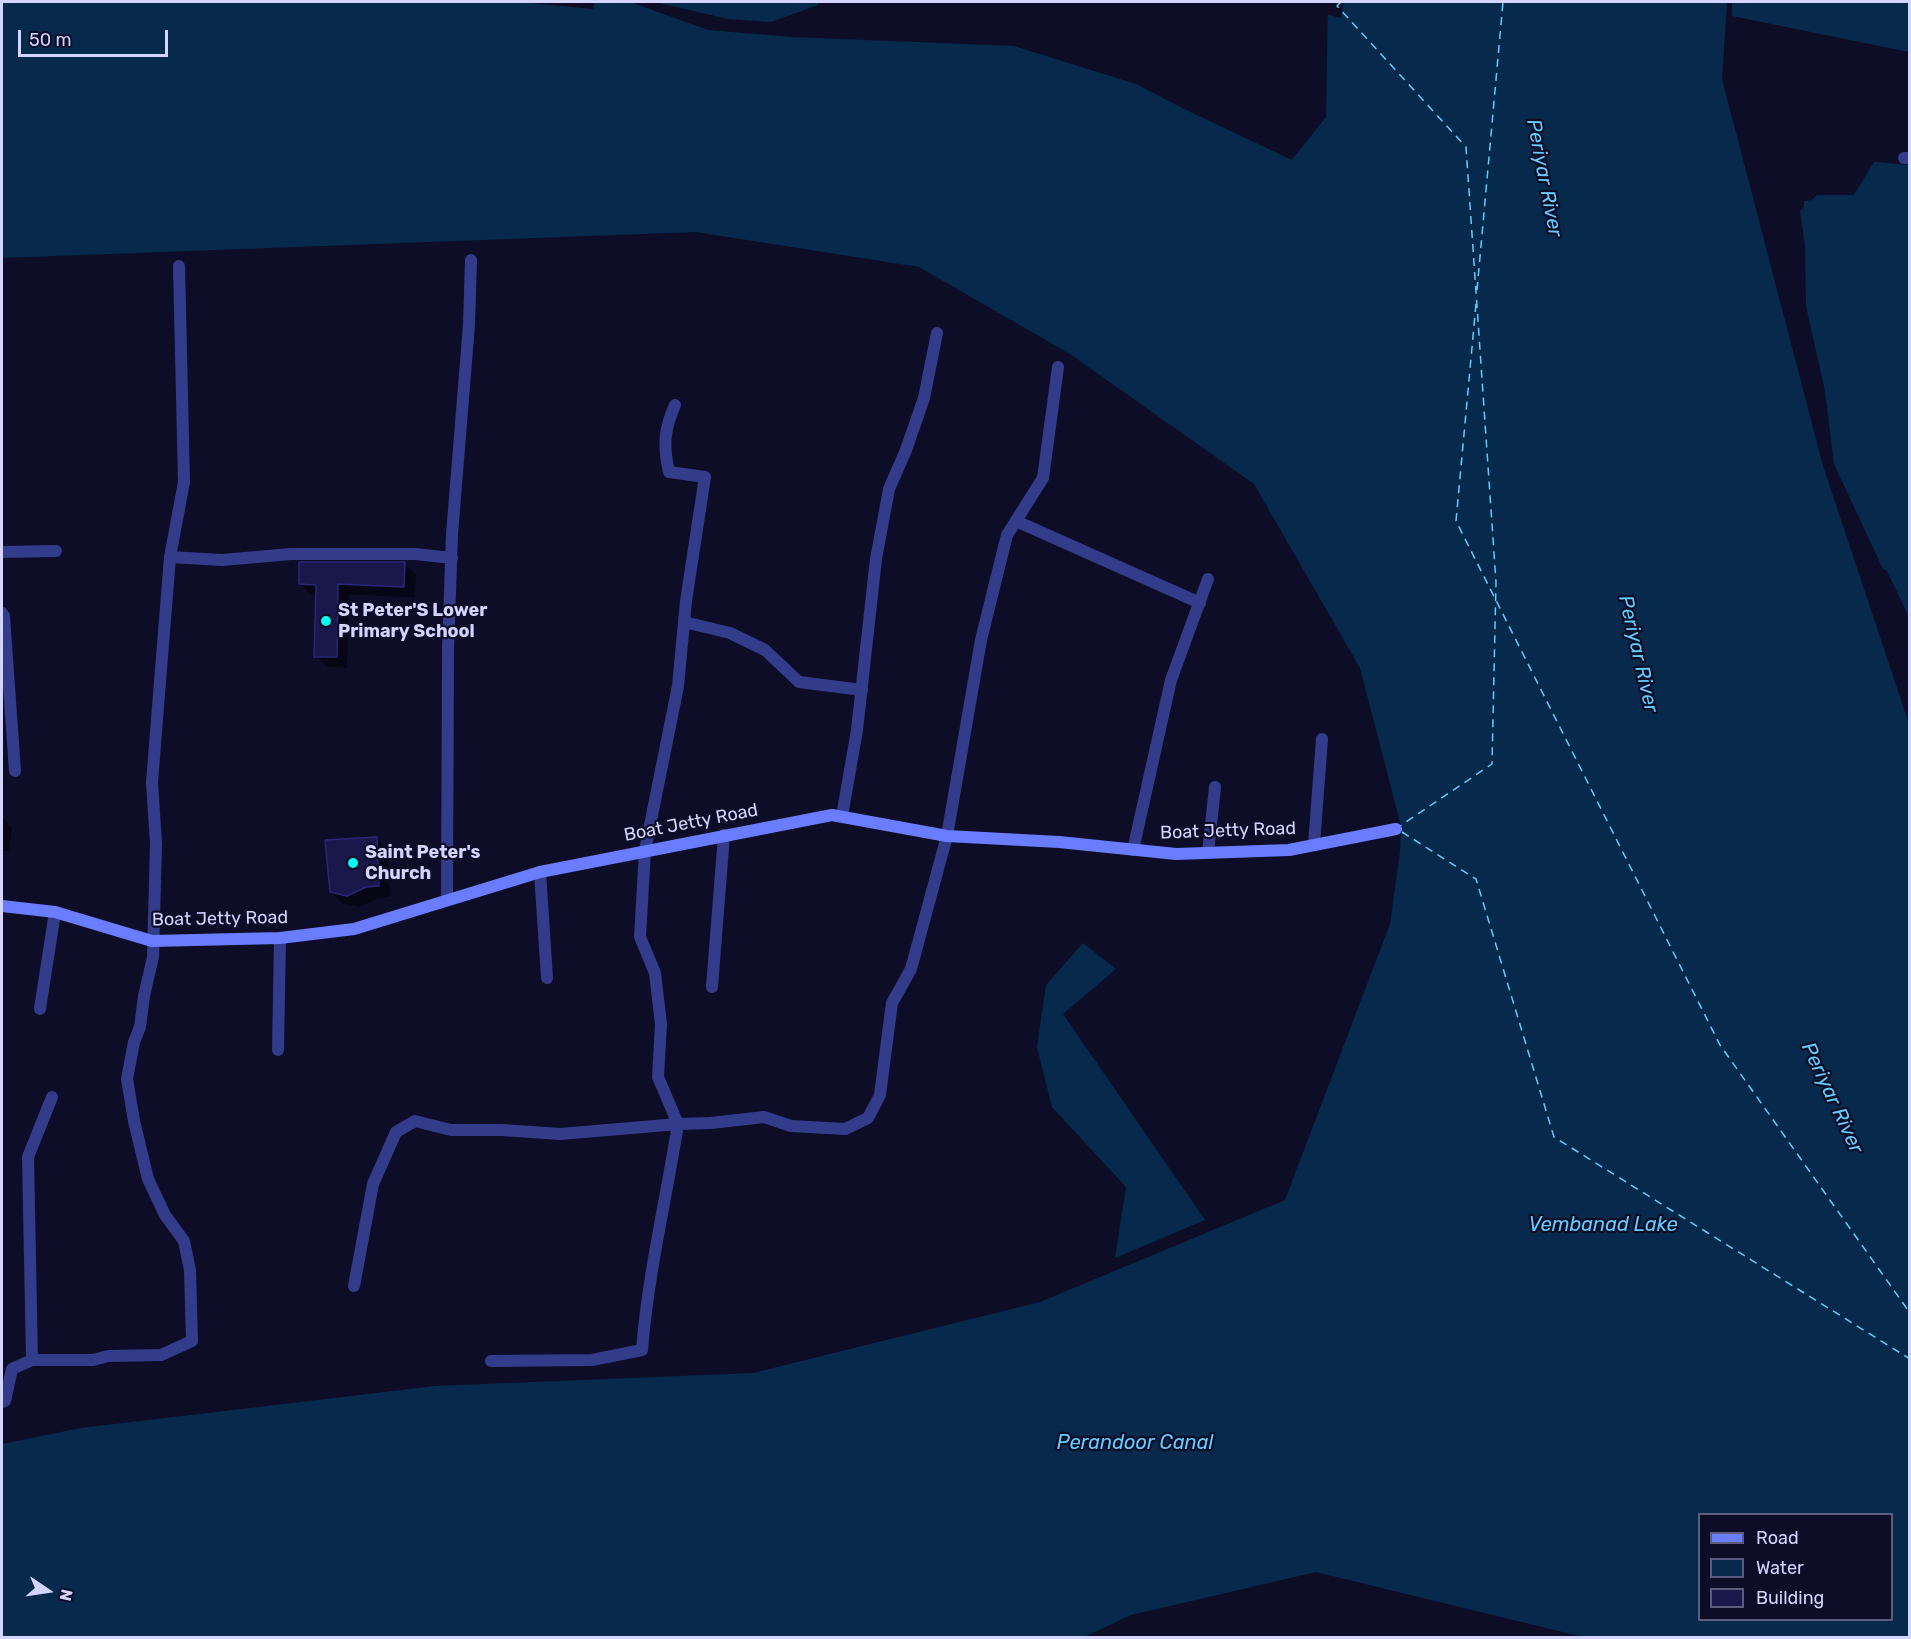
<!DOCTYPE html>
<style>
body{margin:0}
#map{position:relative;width:1911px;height:1639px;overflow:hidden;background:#0d0d27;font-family:Rubik,sans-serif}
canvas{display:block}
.frame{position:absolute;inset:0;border:3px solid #d3d4ff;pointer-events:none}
.legend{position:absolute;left:1698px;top:1513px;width:195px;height:108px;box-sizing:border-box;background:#0d0d27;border:2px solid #5c5d7d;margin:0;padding:8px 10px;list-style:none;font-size:18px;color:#d3d4ff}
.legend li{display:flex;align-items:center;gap:12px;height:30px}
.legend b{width:30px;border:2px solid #5c5d7d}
.north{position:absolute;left:18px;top:1561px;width:60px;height:60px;-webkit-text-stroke:4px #0d0d27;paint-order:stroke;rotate:103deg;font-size:16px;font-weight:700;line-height:24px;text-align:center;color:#d3d4ff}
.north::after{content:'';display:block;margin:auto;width:21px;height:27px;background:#d3d4ff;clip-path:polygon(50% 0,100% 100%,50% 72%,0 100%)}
.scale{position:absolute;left:18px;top:30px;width:150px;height:27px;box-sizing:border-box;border:3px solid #d3d4ff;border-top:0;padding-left:8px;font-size:18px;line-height:21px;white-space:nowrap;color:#d3d4ff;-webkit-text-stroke:4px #0d0d27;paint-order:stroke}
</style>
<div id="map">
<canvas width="1911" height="1639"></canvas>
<div class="frame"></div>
<ul class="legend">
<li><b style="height:8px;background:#6a7cff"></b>Road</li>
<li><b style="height:16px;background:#072a4c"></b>Water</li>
<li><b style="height:16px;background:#1a174a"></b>Building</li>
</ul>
<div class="north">N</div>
<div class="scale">50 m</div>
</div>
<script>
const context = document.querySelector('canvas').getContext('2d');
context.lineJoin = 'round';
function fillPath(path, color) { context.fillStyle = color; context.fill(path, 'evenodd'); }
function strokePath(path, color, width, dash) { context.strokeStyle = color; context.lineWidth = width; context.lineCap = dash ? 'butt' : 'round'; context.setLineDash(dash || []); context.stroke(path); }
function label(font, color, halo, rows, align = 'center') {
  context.font = font + ' Rubik,sans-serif'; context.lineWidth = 4.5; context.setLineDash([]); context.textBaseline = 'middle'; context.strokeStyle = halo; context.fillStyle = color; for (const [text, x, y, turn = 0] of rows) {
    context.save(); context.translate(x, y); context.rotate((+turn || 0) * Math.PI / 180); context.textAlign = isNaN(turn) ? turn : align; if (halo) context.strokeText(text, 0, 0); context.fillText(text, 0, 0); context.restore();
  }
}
const water = new Path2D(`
 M2 2H520L593 9 595 2H630L708 30 792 37 1014 46 1136 84 1184 109 1292 160 1326 117 1328 2H1727L1722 79 1823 466 1909 724V1637H1583L1316 1572 1131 1615 1084 1637 2 1638V1444L81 1428 435 1386 753 1373 1040 1302 1285 1200 1390 924 1400 852 1401 826 1360 668 1254 484 1070 354 919 267 696 232 2 258ZM1700 1514H1892V1620H1700Z
 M655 2H819L818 5 771 22 728 19Z
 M1732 2H1909V52L1732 16Z
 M1874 162 1909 165V617L1887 571 1883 569 1834 464 1825 391 1806 306 1805 245 1800 211 1804 207V201L1812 200 1817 195H1854Z
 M1083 943 1116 969 1063 1014 1205 1220 1115 1258 1126 1187 1052 1107 1037 1047 1046 985Z`);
const pier = new Path2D(`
 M1325 2H1344L1341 18 1325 14Z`);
const shadow = new Path2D(`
 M405 564 416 575 415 597 349 595 347 668 327 667 316 656 317 595H311L300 584Z
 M2 817 12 828 9 851H2Z
 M376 838 387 849 390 897 378 898 359 907 342 903 331 892Z`);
const ferry = new Path2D(`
 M1341 2 1337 6 1466 147 1496 582 1492 764 1400 826
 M1477 290 1503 2
 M1476 304 1456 521 1720 1045 1910 1313
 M1402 832 1476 879 1554 1137 1910 1359`);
const building = new Path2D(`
 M299 562H405L404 587 338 584 337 657H314L316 585 299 584Z
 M377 837 379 886 366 887 347 896 330 892 325 840Z`);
const street = new Path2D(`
 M1904 158H1910
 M1016 521 1200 603
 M2 552 56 551
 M170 557 222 560 291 554H415L452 558
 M2 613 4 616 15 771
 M684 622 730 633 765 650 799 682 862 690
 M842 816 857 730 876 559 889 489 906 450 924 398 937 333
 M1314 845 1322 739
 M1133 850 1171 680 1208 579
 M1208 853 1215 787
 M540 872 547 978
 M447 900 448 649 452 534 469 325 471 260
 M712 987 724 835
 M40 1009 55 912
 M278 1050 280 938
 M354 1286 373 1184 396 1132 415 1121 451 1130H502L560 1134 678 1124 658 1077 661 1024 655 973 640 937 645 850 678 686 686 601 705 477 669 472C663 445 664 430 675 405
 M32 1360 28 1157 52 1097
 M491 1361 592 1360 642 1350C648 1274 666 1200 678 1124L711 1123 764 1117 791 1126 845 1129 868 1118 880 1095 892 1003 911 969 947 836 981 640 1007 535 1043 478 1058 367
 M2 1402 5 1401 12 1369 32 1360H93L108 1356 161 1355 192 1341 190 1270 184 1241 165 1215 148 1179 134 1121 127 1079 134 1042 140 1027 144 996 153 957 156 844 152 782 170 557 184 482 179 266`);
const secondary = new Path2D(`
 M2 906 55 912 152 941 280 938 354 929 540 872 832 815 947 836 1059 842 1176 854 1289 850 1396 829`);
const markers = [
 [326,621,6,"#00fef2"],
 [353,863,6,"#00fef2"]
];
const poiNames = [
 ["St Peter'S Lower",338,611],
 ["Primary School",338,632],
 ["Saint Peter's",365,853],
 ["Church",365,874]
];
const streetNames = [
 ["Boat Jetty Road",691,823,-11],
 ["Boat Jetty Road",1228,831,-2],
 ["Boat Jetty Road",220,919,-1]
];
const waterNames = [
 ["Periyar River",1544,178,79],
 ["Periyar River",1638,654,77],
 ["Periyar River",1832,1098,65],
 ["Vembanad Lake",1603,1225],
 ["Perandoor Canal",1135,1443]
];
fillPath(water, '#072a4c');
fillPath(pier, '#0d0d27');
fillPath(shadow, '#0007');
strokePath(ferry, '#61cdff', 1.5, [8, 6]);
fillPath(building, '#1a174a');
strokePath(building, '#2a2678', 1.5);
strokePath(street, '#333c8b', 12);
strokePath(secondary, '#6a7cff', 12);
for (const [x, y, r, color] of markers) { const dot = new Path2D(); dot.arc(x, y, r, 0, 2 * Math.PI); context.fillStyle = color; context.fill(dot); strokePath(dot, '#0d0d27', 2); }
label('bold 18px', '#d3d4ff', '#0d0d27', poiNames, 'left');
label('18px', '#d3d4ff', '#0d0d27', streetNames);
label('italic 20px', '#61cdff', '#0d0d27', waterNames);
</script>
